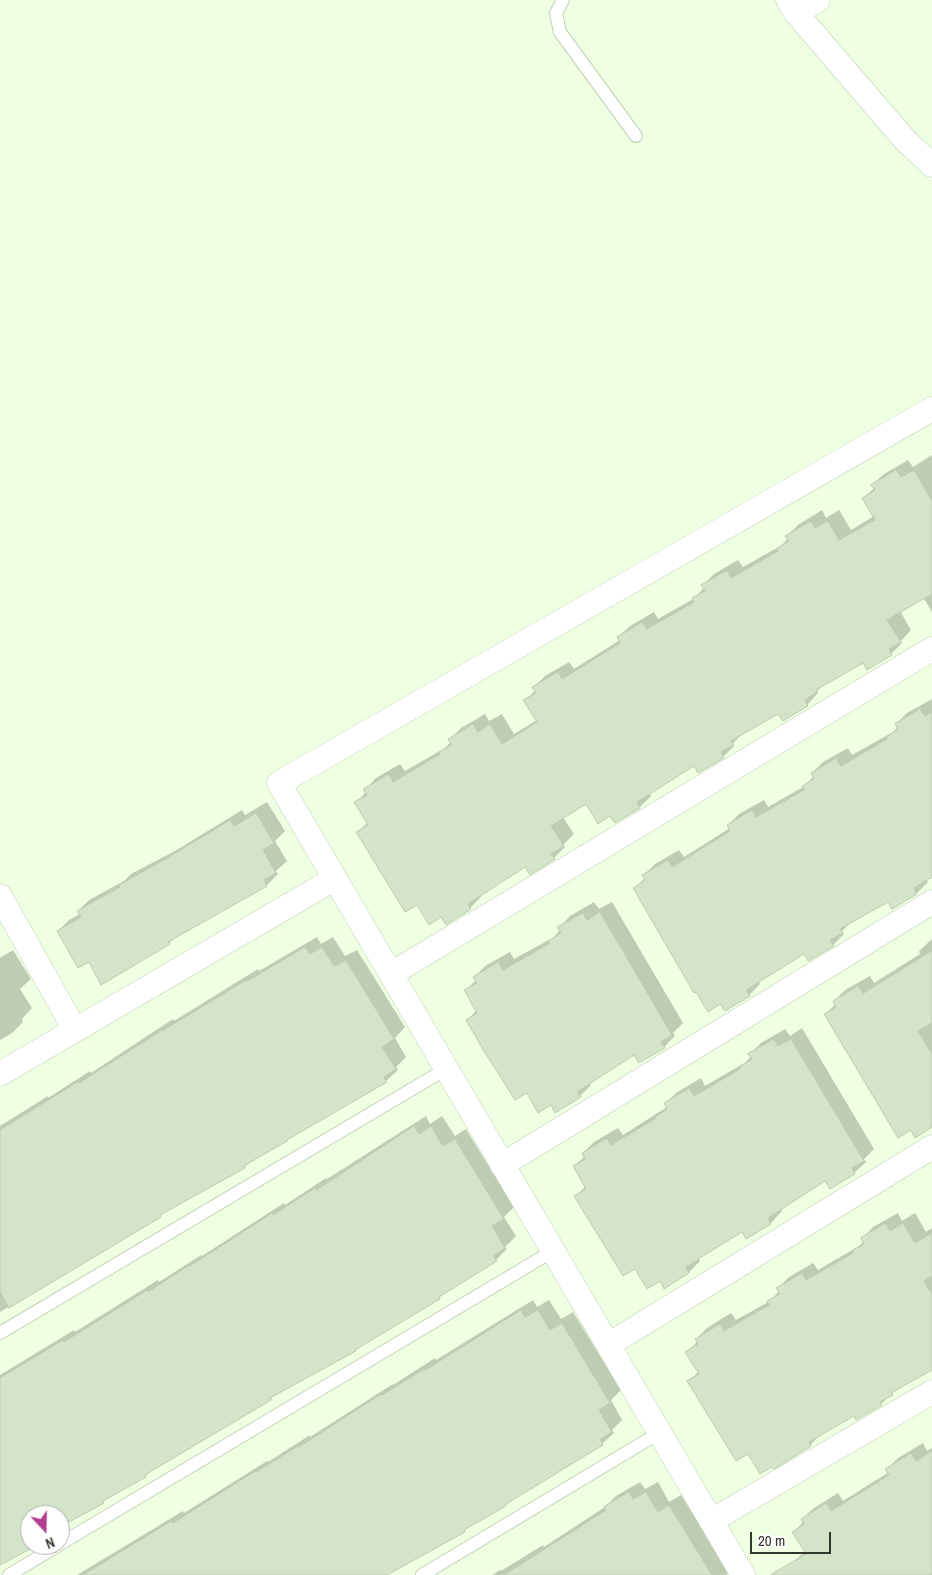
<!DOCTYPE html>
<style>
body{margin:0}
#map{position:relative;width:932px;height:1575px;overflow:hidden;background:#efffe2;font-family:"Archivo Narrow",sans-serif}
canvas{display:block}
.north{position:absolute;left:20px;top:1505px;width:50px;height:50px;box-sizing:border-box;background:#fff;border:1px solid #adafab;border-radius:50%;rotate:159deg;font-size:14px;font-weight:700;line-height:20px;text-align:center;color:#31372c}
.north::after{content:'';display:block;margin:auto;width:18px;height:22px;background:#b43d92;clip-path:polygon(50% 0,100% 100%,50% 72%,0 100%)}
.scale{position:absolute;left:750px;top:1532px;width:81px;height:22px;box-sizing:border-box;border:2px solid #31372c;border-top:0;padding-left:6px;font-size:15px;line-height:18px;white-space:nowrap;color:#31372c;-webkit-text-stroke:4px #fff;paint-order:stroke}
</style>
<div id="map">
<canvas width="932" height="1575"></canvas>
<div class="north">N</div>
<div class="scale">20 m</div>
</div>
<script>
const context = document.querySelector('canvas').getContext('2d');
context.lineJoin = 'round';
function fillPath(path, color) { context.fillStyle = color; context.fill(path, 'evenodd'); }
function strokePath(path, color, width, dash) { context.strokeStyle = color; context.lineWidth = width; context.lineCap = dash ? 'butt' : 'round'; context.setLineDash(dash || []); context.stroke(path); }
const shadow = new Path2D(`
 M932 455V612L923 597 900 611 911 630 901 641 902 643 891 654 863 662 823 685 817 691 818 693 807 705 783 719 779 712 744 732 733 743 734 746 723 757 694 764 649 793 651 796 640 807 615 822 611 814 586 802 563 817 574 834 563 845 565 847 554 858 526 866 480 895 481 897 470 908 442 916 417 904 358 832 368 822 356 803 366 792 365 790 376 778 400 764 405 771 445 748 451 742 449 740 461 728 485 714 489 721 502 714 514 734 537 720 525 700 536 690 534 687 545 676 569 662 574 669 620 640 618 637 630 626 654 612 658 619 693 599 704 588 703 585 714 574 738 560 743 567 782 545 788 538 787 536 798 525 822 510 826 518 839 510 851 530 874 516 864 498 874 488 872 485 884 474 908 460 913 467Z
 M932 699V873L926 879 928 882 917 893 893 907 888 900 853 920 842 931 844 934 833 945 804 952 758 981 760 984 749 995 635 888 645 878 644 875 655 864 679 850 684 857 730 828 728 825 739 814 764 800 768 807 803 787 814 776 812 773 823 762 848 748 852 755 893 732 898 727 896 724 907 713Z
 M267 802 285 831 275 841 287 861 276 871 278 874 267 885 175 937 169 943 89 960 58 931 69 920 80 914 78 911 89 900 124 881 131 874 175 851 242 810 245 815Z
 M594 902 599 909 612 902 683 1023 673 1033 675 1036 664 1047 635 1054 590 1083 591 1085 580 1096 551 1104 527 1092 467 1020 477 1010 465 991 476 980 474 978 485 966 510 952 514 959 554 937 560 930 559 928 570 916Z
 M317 937 321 944 333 937 345 956 357 950 405 1027 395 1038 406 1057 396 1067 398 1070 386 1081 250 1161 244 1167 164 1211 160 1216 0 1312V1126L48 1096V1098L90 1071 91 1073 173 1019 174 1021 258 969 259 971Z
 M932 939V1126L825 1014 836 1004 834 1001 845 990 870 976 874 983 920 954 919 951Z
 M13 950 31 979 20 989 32 1008 22 1019 23 1022 12 1033 0 1040V958Z
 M802 1028 874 1149 864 1159 866 1162 854 1173 826 1180 780 1209 782 1211 771 1223 747 1237 742 1230 698 1258 700 1261 689 1272 664 1287 660 1279 636 1267 576 1196 586 1186 574 1166 585 1156 583 1153 594 1142 618 1128 623 1135 667 1107 665 1104 676 1093 701 1078 705 1086 746 1062 751 1056 750 1054 761 1043 785 1029 790 1036Z
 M426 1116 430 1124 442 1116 455 1136 466 1129 514 1207 504 1217 516 1236 505 1247 507 1249 496 1260 447 1291 439 1298 360 1345 355 1350 276 1393 271 1399 150 1471 145 1476 108 1497 103 1502 60 1527V1515H30V1544L0 1564V1375L74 1330 75 1332 158 1280 159 1282 201 1255 202 1256 284 1203 285 1205 326 1178 327 1179Z
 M898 1213 902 1221 915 1213 926 1232 932 1228V1368L899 1387 881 1404 854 1415 821 1434 810 1445 774 1467 748 1453 689 1381 699 1371 687 1352 698 1341 696 1339 707 1328 731 1313 736 1320 770 1301 779 1291 778 1288 789 1277 813 1263 818 1270 859 1246 864 1241 862 1239 873 1227Z
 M533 1300 537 1307 549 1300 561 1319 573 1312 621 1390 611 1400 622 1420 612 1430 614 1433 602 1444 469 1526 464 1531 385 1575H77L183 1511 184 1513 267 1461 268 1462 310 1435V1437L393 1384V1385L435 1358 436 1360Z
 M923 1443 927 1451 932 1448V1575H803L795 1561 805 1551 794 1532 804 1521 802 1519 814 1508 838 1493 843 1501 889 1472 887 1469 898 1458Z
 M640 1482 645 1489 658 1482 669 1502 681 1495 729 1572 726 1575H492L500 1570 501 1571 543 1545 544 1547 605 1507 616 1496Z`);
const building = new Path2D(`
 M896 470 901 477 914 470 932 501V594L887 620 901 642 889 649 892 655 867 670 863 663 816 690 817 692 805 700 808 706 783 721 778 714 731 741 733 745 721 752 724 758 698 773 694 766 637 802 640 808 615 823 610 816 598 824 586 804 551 826 564 846 551 854 555 859 530 875 525 867 468 904 471 909 446 925 441 917 429 925 417 905 405 912 356 832 368 825 354 802 367 795 363 789 389 774 393 782 440 754 439 752 451 745 448 739 473 724 478 732 490 724 502 744 537 722 523 700 536 693 532 687 558 672 562 679 620 643 617 637 642 622 647 629 694 602 692 598 705 591 701 585 727 570 731 578 778 551 776 549 789 541 785 536 811 521 815 528 828 521 839 540 875 520 862 498 875 490 871 485Z
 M920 709 925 716 932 712V877L914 888 917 894 892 909 888 902 840 929 843 933 830 940 834 946 808 961 804 954 746 990 750 996 725 1011 720 1004 708 1012 696 992 694 993 633 888 645 880 642 875 668 860 672 867 730 831 727 825 752 810 756 817 804 790 802 786 814 779 811 773 836 758 841 766 887 739 886 737 898 729 895 724Z
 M256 813 274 843 263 850 276 873 264 880 267 886 168 942 170 944 101 985 89 962 78 968 57 931 81 917 77 911 120 887 119 885 162 861 230 820 234 826Z
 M600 912 672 1035 661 1042 665 1048 639 1063 634 1055 577 1092 581 1097 555 1113 551 1105 538 1113 527 1093 515 1100 484 1051 466 1020 477 1013 464 990 477 983 473 977 498 962 503 970 550 943 548 941 561 933 557 927 583 913 587 920Z
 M305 947 310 954 322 947 334 966 346 960 394 1039 382 1047 396 1069 384 1077 387 1082 287 1140V1141L244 1166 245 1168 160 1215 161 1217 9 1308 0 1292V1130L79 1081V1083L162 1030V1031L246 980 247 981Z
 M932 951V1023L918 1031 932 1054V1127L915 1138 911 1130 898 1138 824 1014 836 1007 833 1001 858 986 863 993Z
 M774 1039 778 1046 791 1039 864 1161 852 1168 855 1174 830 1189 825 1181 768 1218 771 1224 746 1239 742 1232 698 1259V1260L686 1267 689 1273 664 1289 660 1281 647 1289 635 1269 623 1276 574 1196 586 1189 573 1166 585 1159 582 1153 607 1138 611 1145 656 1118 655 1117 667 1109 664 1103 689 1088 694 1096 740 1069 739 1067 752 1059 748 1054Z
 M414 1126 419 1134 431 1126 443 1146 455 1139 485 1188 504 1219 492 1226 505 1248 493 1256 497 1261 439 1297 440 1299 355 1350 356 1351 270 1398 271 1400 145 1475 146 1477 103 1501 104 1503 60 1527V1529V1515H30V1545H32L30 1549 0 1565V1378L63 1340 64 1342 147 1290 148 1292 189 1265 190 1266 272 1213 273 1215 315 1188 316 1190Z
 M886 1223 890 1231 903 1223 915 1243 932 1233V1276L924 1281 932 1295V1370L891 1393 893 1395 880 1402 882 1405 856 1420 854 1416 809 1442 811 1446 774 1469 772 1467 760 1474 748 1454 736 1461 687 1381 699 1374 685 1352 698 1344 695 1339 720 1324 724 1331 769 1305 767 1301 780 1294 776 1288 802 1273 806 1280 853 1253 852 1251 864 1244 861 1238Z
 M521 1310 525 1317 538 1310 550 1330 562 1323 610 1403 599 1410 612 1432 600 1439 603 1445 506 1504V1506L464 1530 465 1532 387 1575H83L171 1521 173 1523 255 1471 256 1472 298 1446 299 1447 381 1394 382 1395 424 1369 425 1370Z
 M932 1451V1575H770L806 1554 792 1532 804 1524 801 1519 826 1503 831 1511 889 1475 885 1469 911 1453 916 1461Z
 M629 1492 633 1499 646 1492 658 1512 669 1505 712 1575H504L606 1510 604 1507Z`);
const service = new Path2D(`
 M563 0 556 13 560 32 636 136
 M0 1333 446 1069
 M60 1544 553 1251
 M9 1575 59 1545
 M422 1575 659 1433`);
const minor = new Path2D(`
 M788 0 796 13 905 140 932 165
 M796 13 818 0
 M0 896 75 1030
 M391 974 932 649
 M0 1074 334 879
 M502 1165 932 902
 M608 1345 932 1147
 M711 1521 932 1392
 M743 1575 279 783 932 409`);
fillPath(shadow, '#0003');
fillPath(building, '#d4e4c8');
strokePath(building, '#bccbb0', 1);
strokePath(service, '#c1d0b4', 14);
strokePath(minor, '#c1d0b4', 25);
strokePath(service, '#fff', 12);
strokePath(minor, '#fff', 24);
</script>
